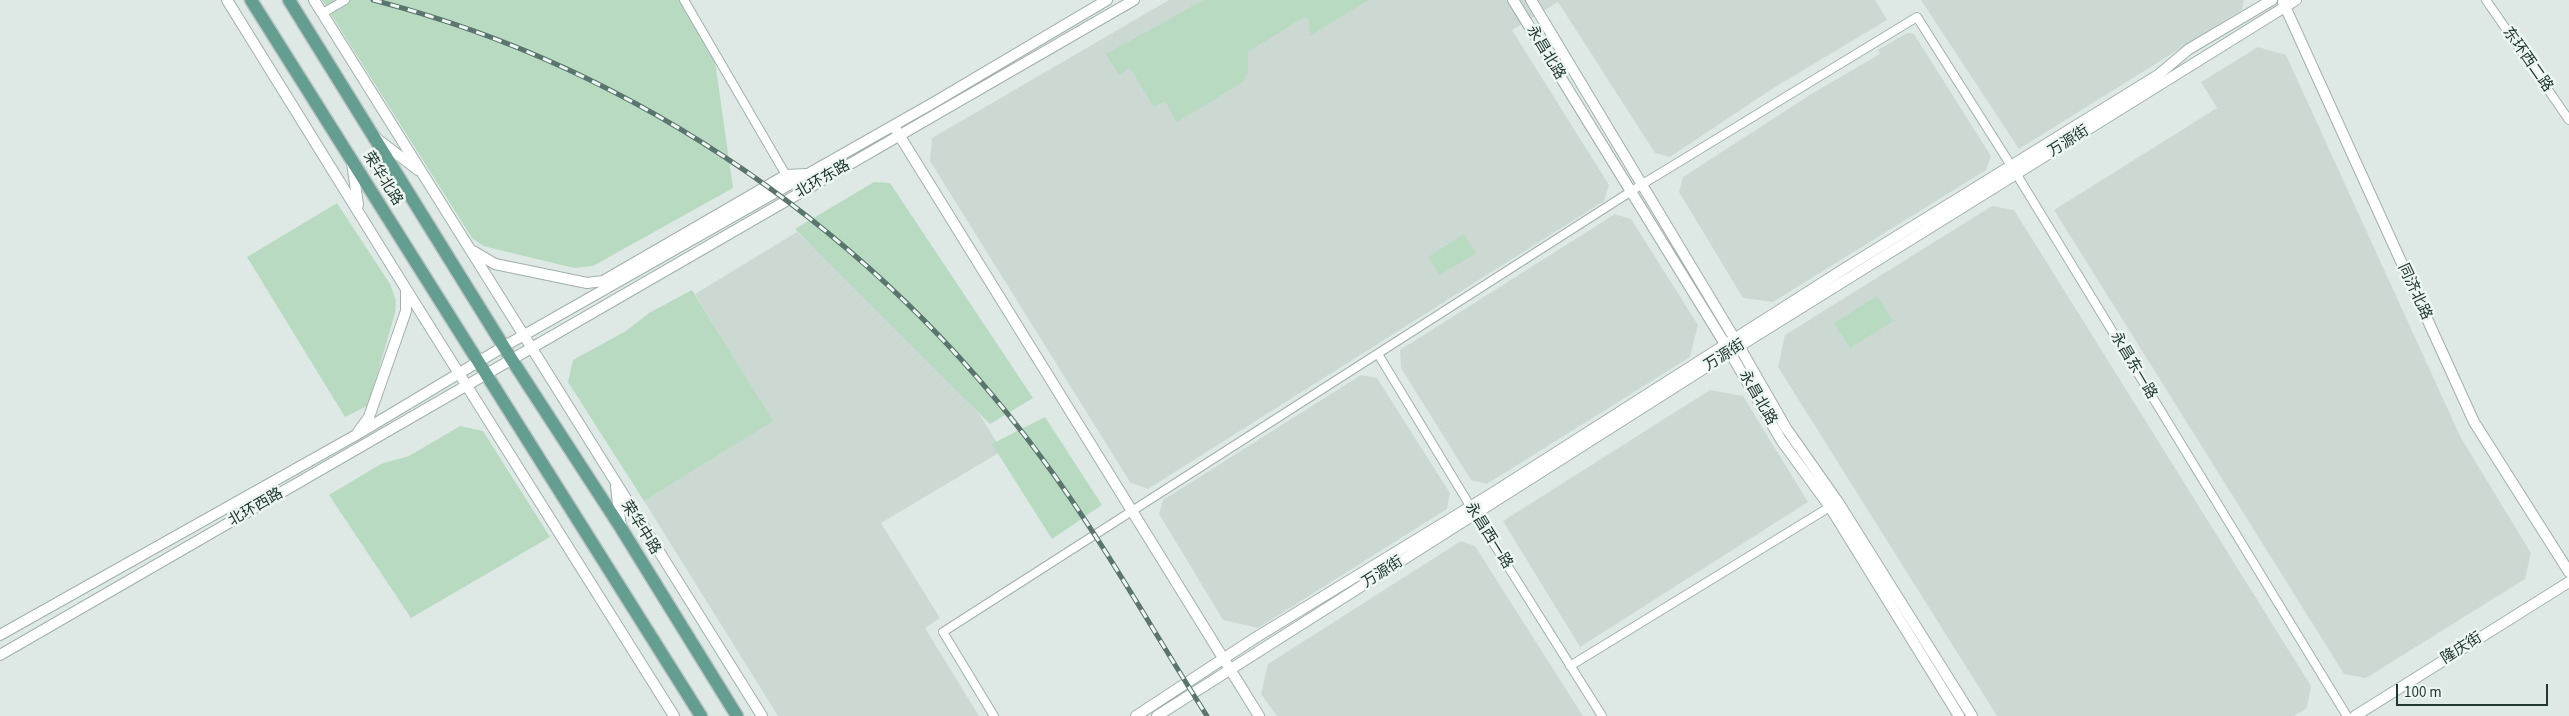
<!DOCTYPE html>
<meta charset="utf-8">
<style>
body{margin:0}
#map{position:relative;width:2569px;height:716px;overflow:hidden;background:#dee9e5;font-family:"Source Sans 3",sans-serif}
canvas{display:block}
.scale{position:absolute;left:2396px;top:684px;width:152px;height:22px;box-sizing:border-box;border:2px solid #203832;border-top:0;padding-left:6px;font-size:15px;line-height:18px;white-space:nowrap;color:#203832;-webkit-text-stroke:4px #eef6f2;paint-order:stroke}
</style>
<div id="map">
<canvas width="2569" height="716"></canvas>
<div class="scale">100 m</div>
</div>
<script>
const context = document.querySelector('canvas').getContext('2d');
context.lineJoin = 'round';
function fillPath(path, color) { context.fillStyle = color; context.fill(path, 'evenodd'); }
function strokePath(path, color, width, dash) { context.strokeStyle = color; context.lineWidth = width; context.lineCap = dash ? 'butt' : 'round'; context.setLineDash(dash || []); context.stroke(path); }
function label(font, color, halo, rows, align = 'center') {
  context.font = font + ' "Source Sans 3","Noto Sans SC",sans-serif'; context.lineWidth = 5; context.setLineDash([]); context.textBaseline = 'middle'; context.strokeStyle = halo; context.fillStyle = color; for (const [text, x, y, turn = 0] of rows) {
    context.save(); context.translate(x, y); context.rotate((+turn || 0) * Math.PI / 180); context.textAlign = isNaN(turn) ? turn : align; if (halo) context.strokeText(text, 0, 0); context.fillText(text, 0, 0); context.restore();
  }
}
const built = new Path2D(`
 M1169 0H1875L1887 20 1772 89 1670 157 1655 153 1558 2 1512 30 1609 185 1604 201 1148 489 1130 482 930 161 932 138Z
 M1921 0H2244L2242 10 2019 149Z
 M1907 33 1914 34 1991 156 1986 170 1773 302 1743 298 1679 192 1683 177 1813 93 1880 54 1878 50Z
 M2258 47 2286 55 2461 438 2531 553 2525 579 2366 678 2344 674 2054 210 2217 108 2201 82Z
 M1992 206 2014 210 2311 686 2307 708 2294 716H1997L1778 367 1785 335Z
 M1615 214 1631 219 1698 325 1690 357 1487 484 1471 480 1401 368 1400 350Z
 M797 232 885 312 946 376 980 415 1002 451 881 523 940 618 925 628 979 716H778L644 501 772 421 695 294Z
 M1361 375 1377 378 1450 493 1447 509 1258 628 1223 620 1159 514 1163 500Z
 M1710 390 1743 396 1808 502 1580 647 1503 521Z
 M1461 541 1475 546 1583 716H1277L1261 694 1268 664Z`);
const green = new Path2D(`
 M322 0H680L714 54 733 188 593 266 574 268 483 246 472 238Z
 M1204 0H1368L1310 36 1309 19 1304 17 1248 52V72L1243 82 1177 122 1165 101 1154 107 1130 68 1119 75 1106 54Z
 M874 182 890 183 1033 398 990 424 795 229Z
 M337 203 390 284 396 301 395 313 370 399 367 406 345 417 247 257Z
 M1464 234 1476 253 1440 275 1428 257Z
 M692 290 773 421 644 501 568 382 573 360 626 331 649 313Z
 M1877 296 1893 321 1850 348 1834 323Z
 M1045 417 1102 505 1052 539 992 444Z
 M460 426 483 431 550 537 411 618 329 495 381 464 409 456Z`);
const minor = new Path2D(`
 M684 0 786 175
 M2486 0 2569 120
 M323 13 345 0
 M1378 354 1475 514 1602 716
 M1570 666 1833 505
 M994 716 943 632 1641 185 1917 17 2017 175 2347 716`);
const tertiary = new Path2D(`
 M227 0 406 289V311L369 417 358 432
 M314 0 762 716
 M1513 0 1725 344 1781 440 1830 507 1959 716
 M1531 0 1739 346 1786 428 1838 502 1972 716
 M2283 2 2474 422 2569 572
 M896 130 1259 716
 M376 138 418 170
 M352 162 358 205
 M473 251 495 264 587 283 603 281 786 175 806 174
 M406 289 674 716
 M616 487 621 527
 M0 635 356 435 503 347 933 103 1107 0
 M0 655 1134 0
 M1136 716 1255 638 1491 494 1847 267 2158 75 2189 49 2272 0
 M1157 716 1730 352 2296 0
 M2355 716 2569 582`);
const primary = new Path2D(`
 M251 0 701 716
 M289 0 512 360 621 528 737 716`);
const rail = new Path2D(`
 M373 0C639 68 878 236 1041 457 1102 539 1152 630 1207 716`);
const streetNames = [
 ["永昌北路",1545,53,59],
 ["东环西二路",2527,60,55],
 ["万源街",2069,142,-32],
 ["荣华北路",382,179,58],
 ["北环东路",823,180,-30],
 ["同济北路",2414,292,65],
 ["万源街",1725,356,-32],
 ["永昌东一路",2133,366,59],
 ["永昌北路",1757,398,60],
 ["北环西路",256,508,-30],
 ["荣华中路",640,528,58],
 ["永昌西一路",1488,536,58],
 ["万源街",1383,573,-32],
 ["隆庆街",2462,649,-32]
];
fillPath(built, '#ccd9d3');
fillPath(green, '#b7dac1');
strokePath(minor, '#a1b0ac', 10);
strokePath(tertiary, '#a1b0ac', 12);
strokePath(primary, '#bcc3c2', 15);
strokePath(minor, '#fff', 8);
strokePath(tertiary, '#fff', 10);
strokePath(primary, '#639e90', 12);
strokePath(rail, '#5a746e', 5);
strokePath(rail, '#eef6f2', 3, [9]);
label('15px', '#203832', '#eef6f2', streetNames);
</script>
